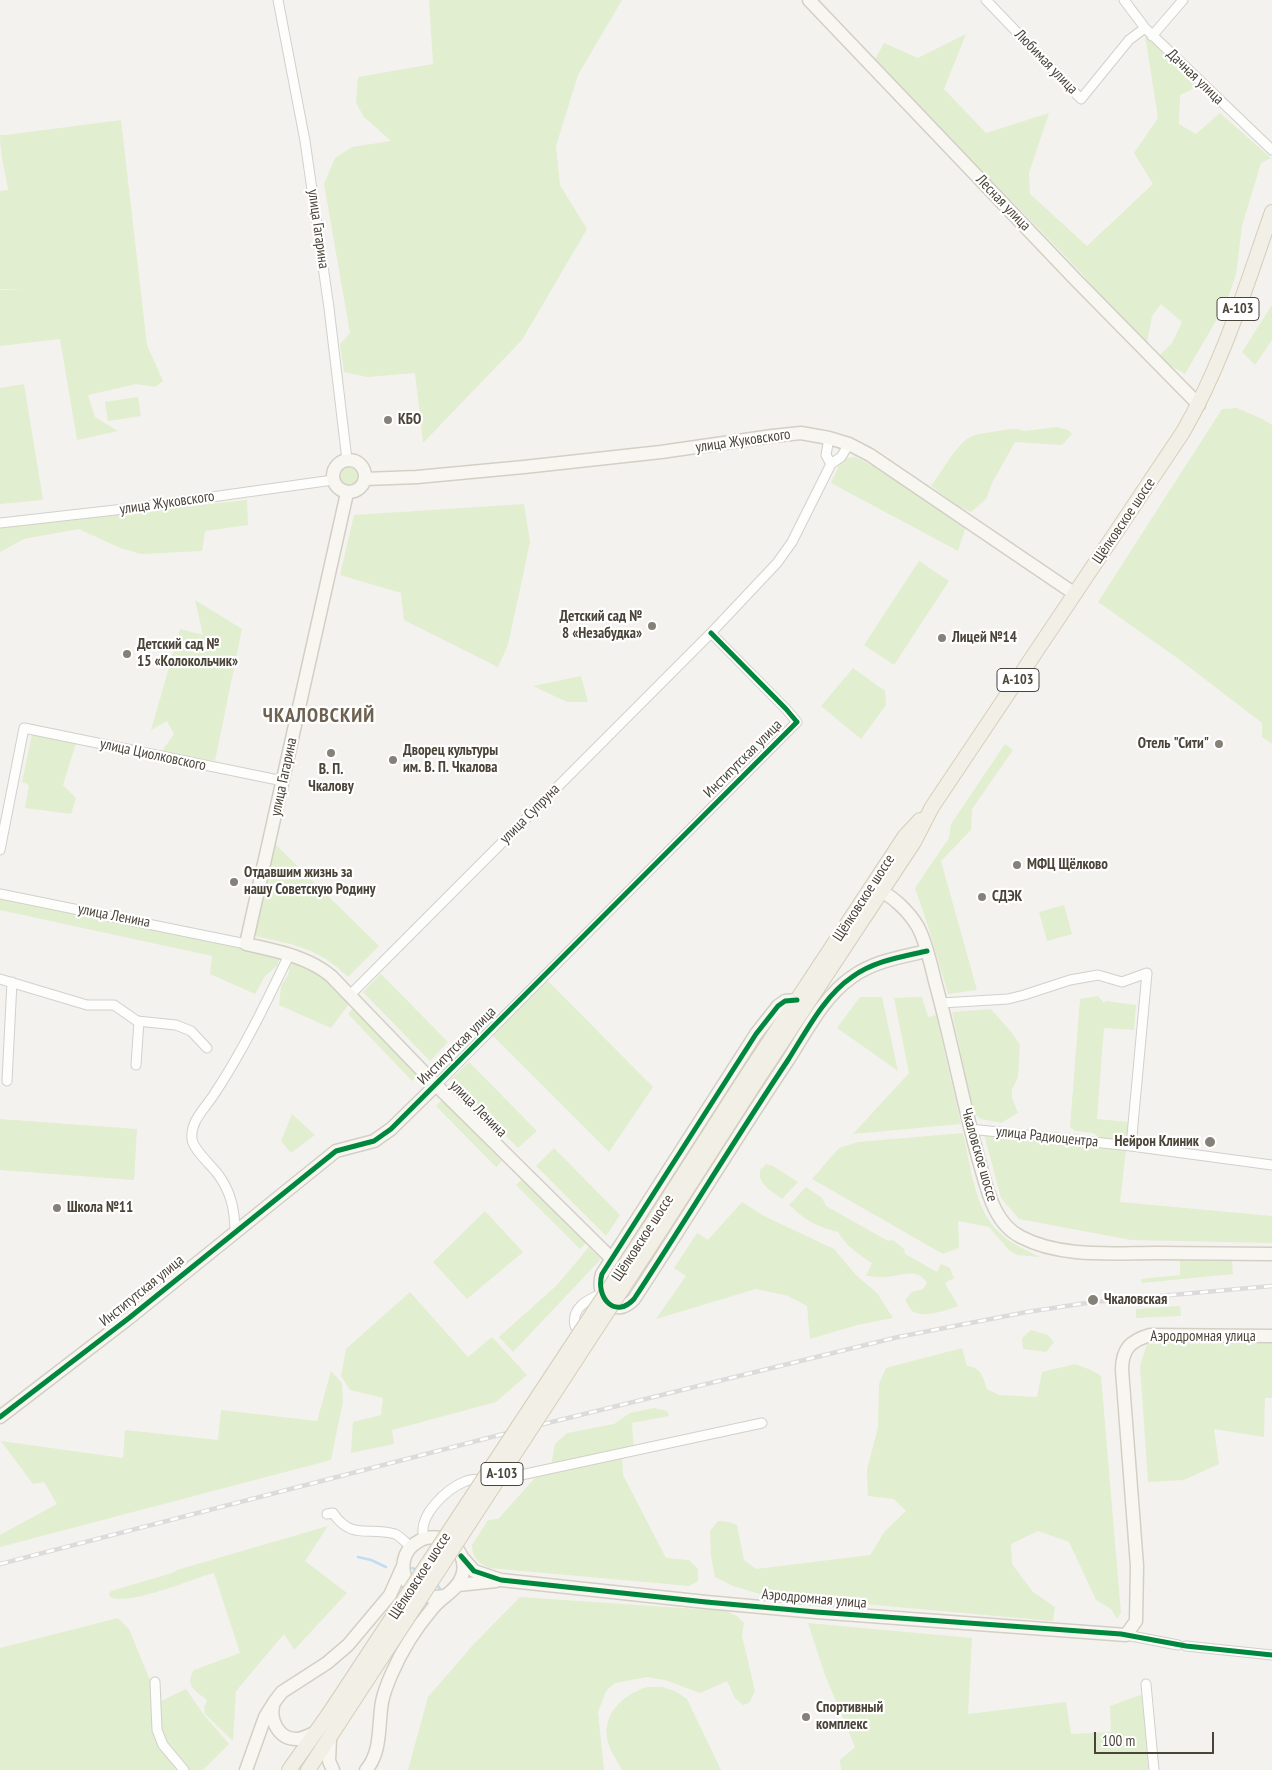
<!DOCTYPE html>
<meta charset="utf-8">
<style>
body{margin:0}
#map{position:relative;width:1272px;height:1770px;overflow:hidden;background:#f4f2ee;font-family:"PT Sans Narrow",sans-serif}
canvas{display:block}
.scale{position:absolute;left:1094px;top:1732px;width:120px;height:22px;box-sizing:border-box;border:2px solid #4b4439;border-top:0;padding-left:6px;font-size:15px;line-height:18px;white-space:nowrap;color:#4b4439;-webkit-text-stroke:4px #fff;paint-order:stroke}
</style>
<div id="map">
<canvas width="1272" height="1770"></canvas>
<div class="scale">100 m</div>
</div>
<script>
const context = document.querySelector('canvas').getContext('2d');
context.lineJoin = 'round';
function fillPath(path, color) { context.fillStyle = color; context.fill(path, 'evenodd'); }
function strokePath(path, color, width, dash) { context.strokeStyle = color; context.lineWidth = width; context.lineCap = dash ? 'butt' : 'round'; context.setLineDash(dash || []); context.stroke(path); }
function label(font, color, halo, rows, align = 'center') {
  context.font = font + ' "PT Sans Narrow",sans-serif'; context.lineWidth = 4.5; context.setLineDash([]); context.textBaseline = 'middle'; context.strokeStyle = halo; context.fillStyle = color; for (const [text, x, y, turn = 0] of rows) {
    context.save(); context.translate(x, y); context.rotate((+turn || 0) * Math.PI / 180); context.textAlign = isNaN(turn) ? turn : align; if (halo) context.strokeText(text, 0, 0); context.fillText(text, 0, 0); context.restore();
  }
}
const green = new Path2D(`
 M429 0H622L578 75 556 146 560 185 587 229 522 340 423 443 415 373 367 377 344 372 340 344 350 333 324 184 335 158 352 147 391 141 364 117 356 103 358 77 433 64Z
 M966 34 944 89 986 133 1049 113 1029 173 1030 194 1087 246 1153 184 1134 153 1158 118 1145 35 1197 87 1180 95 1179 124 1196 134 1220 113 1271 158 1261 163 1242 226 1236 275 1225 305 1185 374 1157 358 1172 343 1182 322 1161 304 1152 316 1147 343C1124 334 1099 292 1082 274 1014 202 943 132 874 61L884 43 918 58Z
 M121 120 147 345 163 381 155 387 136 384 88 395 95 417 118 431 77 440 60 339 0 346V290L29 289H0V191L8 190C5 171 0 154 0 135H6Z
 M1272 305V340L1255 365 1242 352Z
 M24 384 43 500 0 504V388Z
 M138 397 141 416 108 421 105 402Z
 M1237 408 1262 419 1272 425V744L1262 737V723L1180 660 1098 602 1222 409Z
 M1057 427 1068 430 1072 434 1062 445 1015 442 993 481 986 499 971 512 958 506 931 486C942 472 955 446 970 437 978 433 988 433 997 431 1006 430 1016 427 1024 431Z
 M855 457 873 466 966 526 958 551 831 483 842 459Z
 M338 476a11 11 0 1 1 22 0a11 11 0 1 1-22 0Z
 M247 500 248 525 205 531 202 551 141 554 120 548 79 529 24 539 0 552V526Z
 M524 504 530 542 508 645 498 667 404 620 401 593 340 575 354 515Z
 M919 561 949 581 894 665 864 645Z
 M195 600 242 629 215 761 162 751 174 734 167 721 151 730 180 629 203 635Z
 M853 668 885 691 886 705 861 739 821 706Z
 M581 676 588 702H567L533 686Z
 M32 734 76 743 63 785 76 798 71 814 25 808 29 785 22 782Z
 M1005 744 1013 750 972 809 971 830 941 861 977 990 948 994 928 926 915 888 949 838 951 824Z
 M273 842 379 946 348 977C318 947 291 944 251 935Z
 M0 898 245 947 280 958 277 966 265 976 255 994 210 974 212 956 0 910Z
 M1064 905 1072 934 1047 941 1039 912Z
 M291 961 314 971 326 980 349 1004 331 1028 279 1005 281 986 288 975Z
 M381 974 448 1042 430 1061 363 992Z
 M546 979 653 1087 609 1152 491 1034Z
 M1098 996 1104 1003 1106 1001 1136 1005 1134 1030 1104 1028 1097 1119 1128 1122 1127 1142 1102 1139 1093 1133 1075 1131 1070 1127 1080 999Z
 M860 997H882L898 1071 837 1028Z
 M922 997 928 1017 936 1015 961 1124 853 1134 909 1073 894 998Z
 M353 1008 418 1076 412 1081 348 1014Z
 M991 1009 1012 1033 1020 1045 1018 1077 1012 1090V1098L1018 1113 1001 1123 981 1119 974 1113 952 1012Z
 M469 1062 537 1131 518 1148 450 1080Z
 M442 1100 502 1161 496 1167 436 1106Z
 M292 1114 315 1135 291 1153 281 1141Z
 M0 1119 137 1129 134 1180 0 1170Z
 M963 1133C971 1165 974 1210 1000 1233 1011 1244 1026 1250 1040 1257L1017 1255 1009 1250 989 1227 958 1221 959 1248 943 1254 812 1179 839 1148 858 1142Z
 M984 1134 1126 1150 1120 1202 1272 1216V1243L1131 1240 1019 1219 1001 1198Z
 M554 1148 620 1215 606 1236 536 1166Z
 M765 1164 773 1166 798 1182 782 1199C772 1191 755 1183 761 1168L764 1167Z
 M523 1178 586 1243 580 1249 516 1185Z
 M806 1187 822 1198 826 1206 888 1241 893 1240 904 1249 905 1254 937 1272 941 1264 950 1268 954 1278 945 1283C949 1291 954 1297 958 1306 946 1310 925 1319 912 1311 910 1308 907 1303 905 1300L912 1292 923 1289 927 1283C917 1267 901 1276 886 1277 880 1278 873 1276 866 1276L872 1263C858 1254 847 1247 838 1232 815 1226 807 1221 789 1205Z
 M742 1202 764 1216 834 1249 855 1274 877 1293 893 1318 857 1325 810 1339 807 1306 788 1296 756 1289 656 1319 686 1276 674 1268 697 1233 708 1240Z
 M485 1211 523 1252 467 1299 433 1262Z
 M589 1247 601 1259 513 1352 499 1337 557 1285Z
 M1180 1260H1232L1233 1274 1142 1283 1141 1279 1180 1275Z
 M410 1292 468 1357 492 1337 527 1375 496 1402 392 1430 394 1444 351 1453 353 1422 381 1415 383 1398 350 1390 341 1376 346 1349Z
 M1180 1306 1181 1316 1136 1318V1309Z
 M1031 1330 1048 1335 1054 1342 1046 1352 1023 1349 1022 1338Z
 M1272 1343V1398H1265L1264 1437 1214 1429 1219 1464 1184 1480 1148 1482 1140 1366 1147 1344Z
 M962 1348 967 1366C981 1367 983 1377 987 1389L999 1395 1037 1397 1042 1372 1075 1364 1091 1370 1101 1376 1121 1613 1117 1619 1111 1609 1096 1600 1069 1542 1038 1531 1011 1544 1012 1564 1033 1592 1055 1607 1053 1621 763 1595 733 1586 715 1577 711 1556 710 1531 718 1521 729 1522 737 1525 744 1560 756 1569 870 1555 885 1531 906 1511 894 1499 868 1496 867 1470 878 1427 879 1384 886 1368Z
 M331 1371 342 1383 343 1401 331 1460 0 1547V1535L57 1504 44 1482 33 1484 1 1441 123 1458 125 1430 218 1440 221 1410 317 1421Z
 M654 1408 667 1411 669 1416 632 1423 634 1452 622 1455 623 1475 666 1558 689 1560 698 1569V1581L689 1586 489 1568C479 1563 472 1558 472 1545L488 1520 498 1519 534 1479 551 1466 555 1444 567 1433 614 1424 630 1413Z
 M328 1526 305 1561 347 1593 294 1650 284 1634 236 1691 233 1741 205 1714 204 1707 207 1700C196 1691 184 1686 194 1670L240 1653 214 1573C190 1579 132 1606 110 1597L109 1594 111 1591 172 1573 177 1570Z
 M520 1597 726 1611 737 1616 744 1623 742 1636 755 1691 749 1703 743 1705 735 1698 727 1681 700 1693 665 1680 647 1677 615 1683 606 1691 598 1712 604 1770H408L428 1697 473 1645Z
 M118 1618 129 1629 152 1685 161 1701 186 1689 204 1715 229 1744 203 1770H0V1648Z
 M808 1623 972 1638 968 1714 1066 1702 1071 1734 1111 1732 1110 1706 1143 1694 1148 1770H841L840 1760 855 1747 825 1675Z
 M647 1687H662L675 1691 687 1699 721 1770H622C617 1760 608 1748 607 1738 603 1712 625 1694 647 1687Z`);
const stream = new Path2D(`
 M358 1557 371 1560 386 1567
 M412 1568 418 1570
 M436 1583 442 1592`);
const street = new Path2D(`
 M278 0 305 141 329 308 347 460
 M986 0 1081 99 1129 40 1145 28
 M1124 0 1145 28 1272 150
 M1152 36 1183 0
 M829 438 826 455 831 464
 M0 523 133 508 333 480
 M0 850 24 728 283 781
 M0 894 246 944
 M0 979 87 1005H114L137 1021 176 1025 191 1031 207 1048
 M350 995 711 633 777 563 792 542 831 464 841 457 849 444
 M941 1003 1008 999 1024 995 1070 980 1098 975 1122 982 1147 973 1131 1146
 M136 1065 139 1021
 M7 1081 12 982
 M436 1085 797 722 786 709 711 633
 M970 1129 1131 1146 1272 1165
 M235 1233C235 1210 231 1191 217 1173 210 1164 193 1149 192 1139 190 1122 204 1109 213 1096 243 1051 266 1003 289 955
 M575 1326C571 1308 587 1300 601 1294
 M499 1477 521 1475 762 1423
 M327 1514 333 1513C352 1541 369 1526 395 1534 400 1536 406 1543 411 1547
 M424 1538C417 1516 446 1489 466 1481 472 1479 479 1479 486 1479
 M1126 1635 1178 1645
 M1186 1646 1272 1655
 M155 1682 157 1730 163 1745 184 1770
 M1146 1684 1154 1770`);
const secondary = new Path2D(`
 M809 0 1076 280 1199 405
 M333 476a16 16 0 1 1 32 0a16 16 0 1 1-32 0Z
 M365 479 417 477 524 467 661 452 772 436 801 433 829 438 849 444 870 455 1075 594
 M347 493 246 944C276 951 307 956 331 976L436 1085 612 1259
 M874 889C890 892 910 913 918 927 927 944 931 966 936 985 952 1043 963 1103 979 1161 987 1188 993 1223 1021 1237 1061 1258 1112 1253 1155 1253 1194 1253 1233 1254 1272 1254
 M797 1000 785 1001 778 1006 756 1034 602 1274C595 1297 615 1320 634 1299 686 1220 735 1139 788 1060 806 1032 824 996 852 977 874 961 901 957 927 951
 M0 1417 129 1318 336 1151 374 1141 391 1129 436 1085
 M461 1556 474 1571 501 1580 706 1602 816 1612 1126 1635 1136 1621 1137 1566 1122 1370C1122 1349 1130 1341 1150 1335L1272 1336
 M458 1585 496 1581
 M273 1706C270 1721 279 1740 298 1739 304 1738 310 1735 316 1732
 M330 1738 329 1761 333 1770
 M246 1770 265 1717 275 1701 282 1692 327 1663 348 1645 390 1595 403 1566
 M366 1770C382 1752 378 1724 382 1702 384 1692 388 1682 392 1673 402 1650 416 1628 432 1609 441 1597 458 1590 462 1576 467 1562 459 1544 444 1539 434 1536 424 1537 416 1543 396 1555 401 1588 422 1595 430 1598 436 1597 444 1596`);
const primary = new Path2D(`
 M655 1219 744 1080 905 836 920 820
 M664 1225 753 1086 914 842 932 807 1183 432C1223 363 1246 286 1272 212
 M289 1770 328 1715
 M308 1770 339 1723`);
const rail = new Path2D(`
 M0 1564 515 1431 898 1337 1027 1312 1093 1302 1272 1286`);
const primaryBridge = new Path2D(`
 M328 1715 655 1219
 M339 1723 664 1225`);
const cycleway = new Path2D(`
 M797 1000 785 1001 778 1006 756 1034 602 1274C595 1297 615 1320 634 1299 686 1220 735 1139 788 1060 806 1032 824 996 852 977 874 961 901 957 927 951
 M0 1417 129 1318 336 1151 374 1141 391 1129 797 722 786 709 711 633
 M461 1556 474 1571 501 1580 706 1602 816 1612 1121 1634 1186 1646 1272 1655`);
const markers = [
 [388,420,5,"#868178"],
 [652,626,5,"#868178"],
 [942,638,5,"#868178"],
 [127,654,5,"#868178"],
 [1219,744,5,"#868178"],
 [331,753,5,"#868178"],
 [393,760,5,"#868178"],
 [1017,865,5,"#868178"],
 [234,882,5,"#868178"],
 [982,897,5,"#868178"],
 [1210,1142,6,"#868178"],
 [57,1208,5,"#868178"],
 [1093,1300,6,"#868178"],
 [806,1717,5,"#868178"]
];
const shields = [
 [1238,309,42],
 [1018,680,42],
 [502,1474,42]
];
const shieldNames = [
 ["А-103",1238,309],
 ["А-103",1018,680],
 ["А-103",502,1474]
];
const streetNames = [
 ["Любимая улица",1046,62,46],
 ["Дачная улица",1195,77,44],
 ["Лесная улица",1003,203,46],
 ["улица Гагарина",318,229,82],
 ["улица Жуковского",743,441,-8],
 ["улица Жуковского",167,503,-8],
 ["Щёлковское шоссе",1124,521,-56],
 ["улица Циолковского",153,755,12],
 ["Институтская улица",743,759,-45],
 ["улица Гагарина",284,777,-78],
 ["улица Супруна",530,814,-45],
 ["Щёлковское шоссе",864,898,-57],
 ["улица Ленина",114,916,11],
 ["Институтская улица",457,1046,-45],
 ["улица Ленина",478,1109,45],
 ["улица Радиоцентра",1047,1137,6],
 ["Чкаловское шоссе",979,1155,74],
 ["Щёлковское шоссе",643,1238,-57],
 ["Институтская улица",142,1291,-39],
 ["Аэродромная улица",1203,1337],
 ["Щёлковское шоссе",420,1576,-57],
 ["Аэродромная улица",814,1599,5]
];
const poiNames = [
 ["КБО",398,420],
 ["Детский сад №",642,617,"right"],
 ["8 «Незабудка»",642,634,"right"],
 ["Лицей №14",952,638],
 ["Детский сад №",137,645],
 ["15 «Колокольчик»",137,662],
 ["Отель \"Сити\"",1209,744,"right"],
 ["Дворец культуры",403,751],
 ["им. В. П. Чкалова",403,768],
 ["В. П.",331,770,"center"],
 ["Чкалову",331,787,"center"],
 ["МФЦ Щёлково",1027,865],
 ["Отдавшим жизнь за",244,873],
 ["нашу Советскую Родину",244,890],
 ["СДЭК",992,897],
 ["Нейрон Клиник",1199,1142,"right"],
 ["Школа №11",67,1208],
 ["Чкаловская",1104,1300],
 ["Спортивный",816,1708],
 ["комплекс",816,1725]
];
const districtNames = [
 ["ЧКАЛОВСКИЙ",319,716]
];
fillPath(green, '#e1eecf');
strokePath(stream, '#c0ddf1', 2.5);
strokePath(street, '#d2d0cb', 11);
strokePath(secondary, '#d3cfc5', 15);
strokePath(primary, '#d6cebb', 16);
strokePath(street, '#fdfdfc', 9);
strokePath(secondary, '#f7f6f1', 12);
strokePath(primary, '#f2efe6', 14);
strokePath(rail, '#dbdbda', 4.5);
strokePath(rail, '#fff', 2.5, [8]);
strokePath(primaryBridge, '#d6cebb', 16, []);
strokePath(primaryBridge, '#f2efe6', 14);
strokePath(cycleway, '#00873e', 5);
for (const [x, y, r, color] of markers) { const dot = new Path2D(); dot.arc(x, y, r, 0, 2 * Math.PI); context.fillStyle = color; context.fill(dot); strokePath(dot, '#fff', 2); }
for (const [x, y, w] of shields) { const box = new Path2D(); box.roundRect(x - w / 2, y - 11.5, w, 23, 4); context.fillStyle = '#fff'; context.fill(box); strokePath(box, '#4b4439', 1); }
label('bold 14px', '#4b4439', null, shieldNames);
label('15px', '#4b4439', '#fff', streetNames);
label('bold 15px', '#4b4439', '#fff', poiNames, 'left');
context.letterSpacing = '1px';
label('bold 20px', '#6e6250', '#fff', districtNames);
context.letterSpacing = '0px';
</script>
